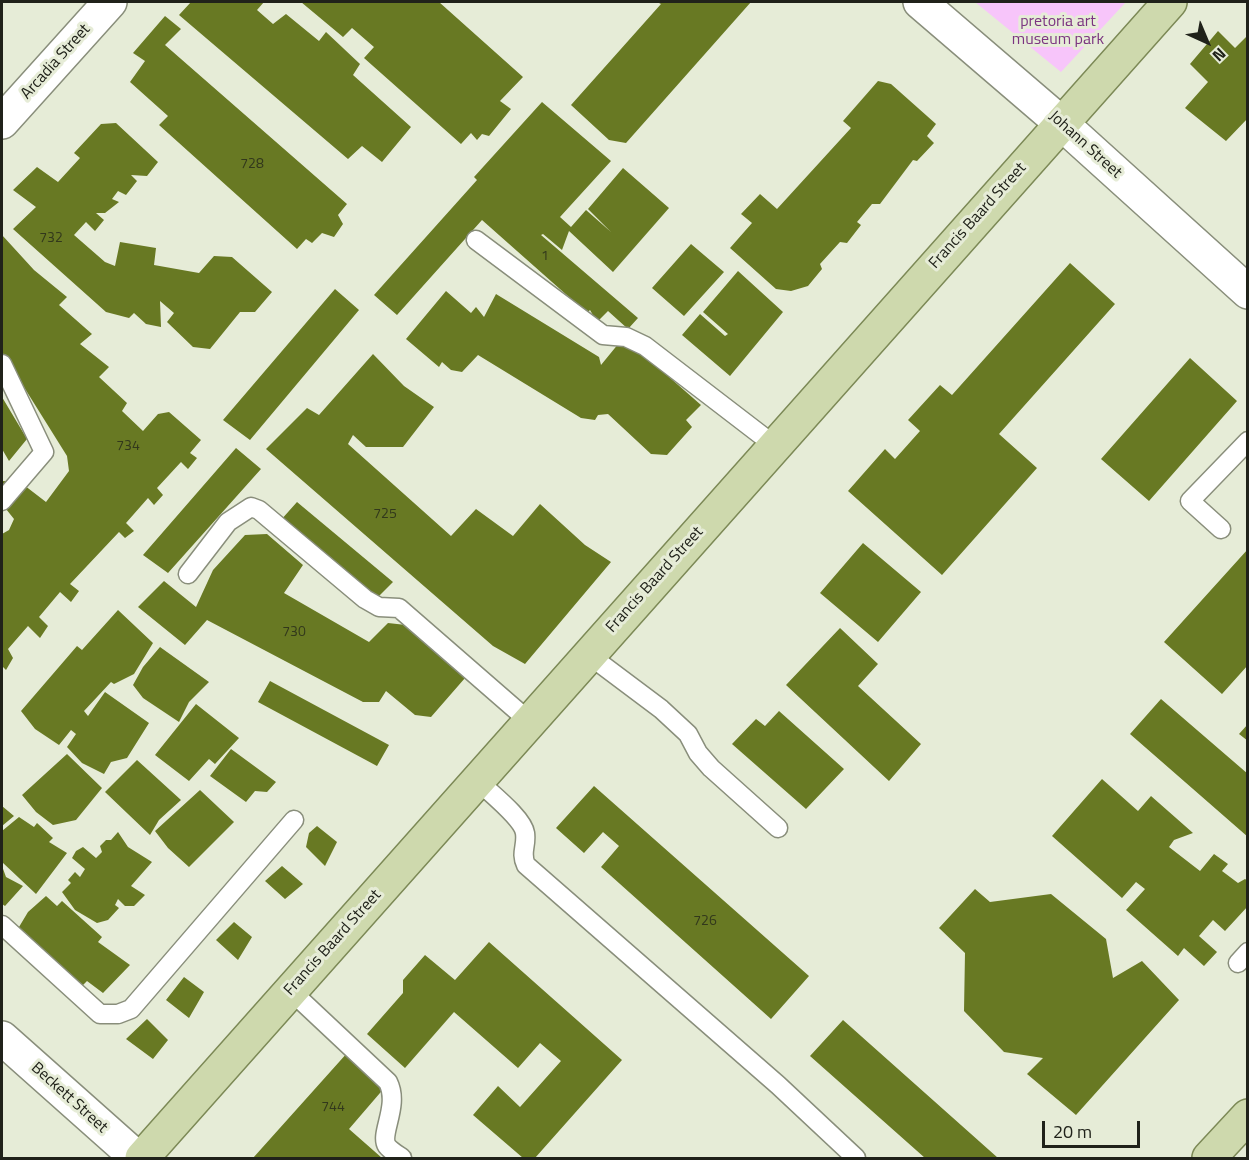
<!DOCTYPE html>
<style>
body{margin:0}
#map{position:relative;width:1249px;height:1160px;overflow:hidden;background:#e6ecd7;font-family:"Titillium Web",sans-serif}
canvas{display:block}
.frame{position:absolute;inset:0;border:3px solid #20221a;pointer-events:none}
.north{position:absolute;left:1177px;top:12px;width:60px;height:60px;-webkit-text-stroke:4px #e6ecd7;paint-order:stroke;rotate:136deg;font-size:16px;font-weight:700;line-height:24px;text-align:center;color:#20221a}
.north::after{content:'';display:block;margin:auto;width:21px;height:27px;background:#20221a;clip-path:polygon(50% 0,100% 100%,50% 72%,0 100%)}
.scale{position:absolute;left:1042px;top:1121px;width:98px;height:27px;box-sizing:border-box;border:3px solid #20221a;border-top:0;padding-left:8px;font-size:18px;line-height:21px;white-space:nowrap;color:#20221a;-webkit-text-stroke:4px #e6ecd7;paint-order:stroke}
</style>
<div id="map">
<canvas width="1249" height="1160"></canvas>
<div class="frame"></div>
<div class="north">N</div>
<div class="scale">20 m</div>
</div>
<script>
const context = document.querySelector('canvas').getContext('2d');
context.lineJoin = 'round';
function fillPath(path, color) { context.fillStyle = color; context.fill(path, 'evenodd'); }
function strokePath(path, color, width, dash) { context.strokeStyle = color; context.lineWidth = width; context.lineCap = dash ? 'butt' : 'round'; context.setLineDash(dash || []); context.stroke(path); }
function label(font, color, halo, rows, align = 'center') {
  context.font = font + ' "Titillium Web",sans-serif'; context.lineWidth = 6; context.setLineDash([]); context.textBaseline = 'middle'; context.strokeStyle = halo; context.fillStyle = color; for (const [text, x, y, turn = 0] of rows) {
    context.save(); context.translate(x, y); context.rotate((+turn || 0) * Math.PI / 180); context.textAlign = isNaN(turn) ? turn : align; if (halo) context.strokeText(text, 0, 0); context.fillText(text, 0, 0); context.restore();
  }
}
const green = new Path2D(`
 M975 2H1126L1061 72Z`);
const building = new Path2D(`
 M191 2H264L257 10 273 24 286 14 319 41 326 32 360 64 353 75 411 127 382 162 362 146 348 159 179 15Z
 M301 2H439L523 77 500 101 511 109 489 136 482 134 477 140 471 133 461 144 364 58 374 47 352 28 343 37Z
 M657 2H751L626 143 609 140 571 105 661 4Z
 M165 16 181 29 165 45 347 204 338 215 343 224 334 237 322 233 312 243 306 239 297 249 159 125 168 116 130 82 145 61 133 53Z
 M1218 31 1235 48 1248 35V118L1226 141 1185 108 1208 82 1190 64Z
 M878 81 891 84 936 124 927 136 934 143 917 161 913 160 880 204H872L857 222 861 225 847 243 840 242 820 264 822 269 808 286 791 291 776 289 730 248 752 223 741 214 760 194 777 209 851 128 843 121Z
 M542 102 611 161 560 217 571 227 586 210 611 232 588 209 623 168 669 208 613 272 569 231 562 250 543 234 541 235 638 318 628 329 608 311 597 322 590 310 587 313 482 220 397 315 374 295 477 180 474 177Z
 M116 123 158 162 147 176 131 175 137 181 126 195 118 191 112 199 119 202 105 213H96L104 220 95 231 86 222 74 235 105 262 115 266 120 242 156 248 154 265 199 273 214 256 232 257 272 292 255 312H240L210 349 193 347 167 322 174 313 160 301 161 327 146 324 134 313 129 318 106 312 13 229 36 207 13 190 37 167 58 182 80 158 74 153 101 124Z
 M2 235 34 270 67 297 59 305 92 334 80 344 109 367 99 377 127 403 122 411 143 431 158 414 169 412 201 440 190 453 197 458 188 469 181 462 157 488 163 495 154 505 148 498 126 523 134 531 125 538 119 532 70 584 79 591 71 602 60 592 39 617 48 626 40 638 28 626 8 649 13 658 6 670 2 666V534L9 530 14 519 2 504V481L20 482 46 502 69 471 67 456 2 352Z
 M691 244 724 272 684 316 652 288Z
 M1070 263 1115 304 999 434 1037 468 942 575 848 491 885 449 895 459 920 431 908 420 940 385 952 395Z
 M738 271 783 312 730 376 682 335 700 314 725 336 728 334 703 312Z
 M335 289 359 310 250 440 223 420Z
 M446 291 471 313 476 307 484 317 496 294 599 357 601 365 619 343 636 348 701 405 686 420 692 427 667 455 651 454 608 414 598 415 595 420 581 418 478 355 462 372 451 370 442 362 439 367 406 339Z
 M373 354 404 386 434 407 403 447H366L353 435 348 444 451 536 476 509 513 536 540 504 585 545 611 562 525 664 493 646 266 449 307 408 319 415Z
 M1190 358 1237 401 1149 501 1101 459Z
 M2 397 27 439 9 461 2 449Z
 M236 448 261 469 168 573 143 555Z
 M297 502 393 582 376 599 280 521Z
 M267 534 303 565 284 593 369 642 388 623 406 625 465 678 431 717 415 715 386 691 379 702H363L207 620 185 645 138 607 164 581 196 607 213 570 245 535Z
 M863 543 921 592 878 642 820 593Z
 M1248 549V665L1222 694 1164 642Z
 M118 610 153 643 134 674 114 684 111 682 84 711 88 716 105 692 149 723 127 758 111 762 104 774 82 763 67 747 76 734 71 730 59 745 35 729 21 711 77 646 82 650Z
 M840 628 878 664 858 686 921 744 889 781 786 685Z
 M160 647 209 682 189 702 179 722 143 698 133 685 143 667Z
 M270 681 389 745 377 766 258 702Z
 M1161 699 1248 774V837L1130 734Z
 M196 704 239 738 215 764 209 759 189 781 155 755Z
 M779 711 844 769 806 809 732 744 756 719 765 726Z
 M1248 724V741L1239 734Z
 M231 749 276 782 267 792 255 791 246 802 210 776Z
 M67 754 102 788 76 820 53 825 36 812 22 795Z
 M137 760 181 800 159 820 150 835 105 792Z
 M1102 779 1138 811 1151 796 1193 833 1174 840 1169 847 1200 871 1214 854 1228 864 1222 871 1238 883 1245 879 1248 881V906L1225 931 1213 920 1199 936 1217 952 1204 966 1184 948 1178 956 1126 910 1145 889 1136 882 1122 898 1052 836Z
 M594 786 809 976 771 1019 601 867 619 846 603 832 584 853 556 828Z
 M200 790 234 822 189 867 168 848 155 831Z
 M2 806 14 816 2 826Z
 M19 817 34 827 37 823 53 838 49 842 67 853 36 894 2 862V831Z
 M317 826 337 842 325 866 306 847 309 833Z
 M118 832 128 847 152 862 131 886 145 895 134 906H125L118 899 115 905 119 908 108 920 97 923 75 910 62 892 71 883 68 880 75 872 80 877 85 869 72 858 76 851 83 847 96 858 102 852 100 846 106 840H111Z
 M2 866 6 877 23 886 5 906 2 904Z
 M282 866 303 884 285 899 265 881Z
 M975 889 990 902 1051 894 1106 939 1113 978 1142 961 1179 1000 1076 1115 1027 1074 1043 1058 1004 1052 964 1011 965 953 939 928Z
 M46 896 57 906 62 901 102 937 98 942 130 965 103 993 87 981 82 986 19 927 28 912Z
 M234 922 252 937 238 960 216 940Z
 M489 942 622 1060 535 1158H523L473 1115 498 1086 520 1107 561 1061 540 1043 518 1068 454 1012 405 1068 367 1034 403 993V980L425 955 455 980Z
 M184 977 204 992 189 1018 166 1000Z
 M147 1019 168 1040 153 1059 126 1039Z
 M843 1020 998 1158H925L810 1056Z
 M348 1052 386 1086 349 1129 382 1158H253Z`);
const lane = new Path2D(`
 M476 240 603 335 626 337 645 346 774 445
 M2 364 44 452 2 501
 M1221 529 1190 501 1248 441
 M188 574 228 522 251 507 259 510 365 599 379 607 399 608 530 722
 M589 655 661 709 688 734 698 753 711 768 778 828
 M477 780C489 792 523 818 525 833 527 846 520 853 526 865L778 1085 856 1158
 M2 925 100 1014H118L131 1009 294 820
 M1238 963 1248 952
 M291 991 388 1082C400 1106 379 1134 387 1146 391 1151 398 1155 402 1158`);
const street = new Path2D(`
 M920 2 1061 123 1248 292
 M2 122 110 2
 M2 1038 137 1158`);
const primary = new Path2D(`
 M142 1158 1170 2
 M1209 1158 1248 1116`);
const numberNames = [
 ["728",252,165],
 ["732",51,239],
 ["1",545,257],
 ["734",128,447],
 ["725",385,515],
 ["730",294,633],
 ["726",705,922],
 ["744",333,1108]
];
const parkNames = [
 ["pretoria art",1058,22],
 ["museum park",1058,40]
];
const streetNames = [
 ["Arcadia Street",56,62,-48],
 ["Johann Street",1085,145,42],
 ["Francis Baard Street",978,216,-48],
 ["Francis Baard Street",655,580,-48],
 ["Francis Baard Street",333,943,-48],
 ["Beckett Street",69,1098,42]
];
fillPath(green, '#f7c5fa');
fillPath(building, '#687923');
strokePath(lane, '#898e7b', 21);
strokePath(street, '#898e7b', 36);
strokePath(primary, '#7c8956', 36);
strokePath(lane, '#fff', 18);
strokePath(street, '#fff', 33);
strokePath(primary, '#ced9ad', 33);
label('14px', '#32381c', null, numberNames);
label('16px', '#7b3480', '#e6ecd7', parkNames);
label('16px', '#20221a', '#e6ecd7', streetNames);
</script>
